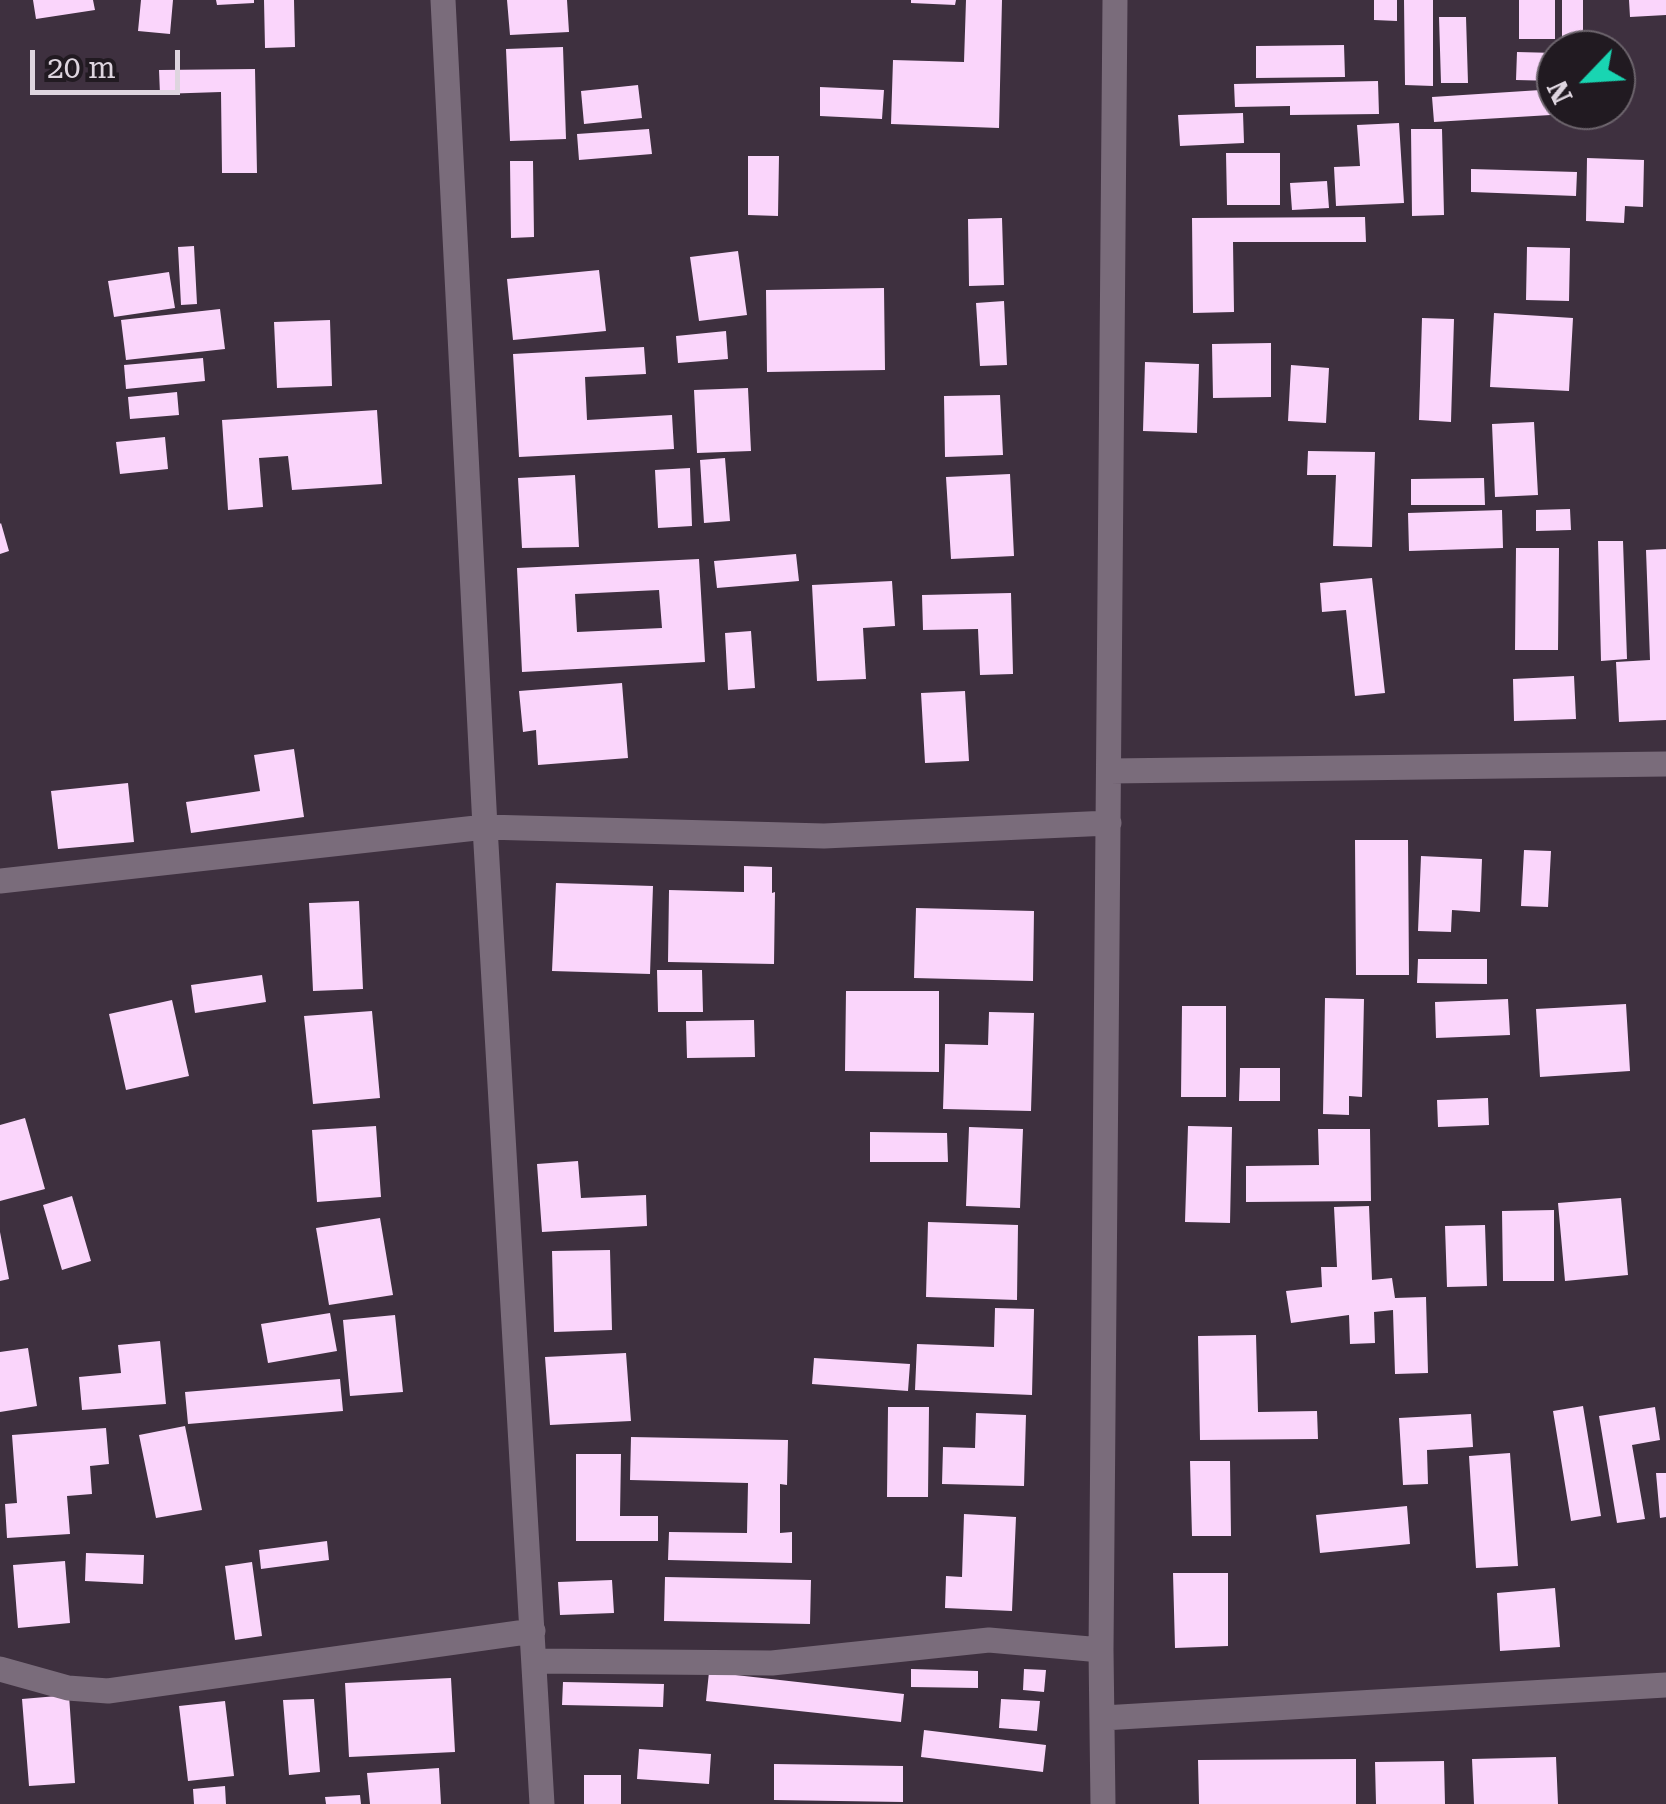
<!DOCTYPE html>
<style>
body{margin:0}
#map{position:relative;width:1666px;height:1804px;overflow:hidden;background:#3e303f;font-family:"Roboto Serif",serif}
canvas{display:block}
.north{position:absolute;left:1536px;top:30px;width:100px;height:100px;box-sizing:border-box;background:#211a21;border:2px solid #6d656d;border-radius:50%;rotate:245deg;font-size:28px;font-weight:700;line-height:40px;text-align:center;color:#ded5df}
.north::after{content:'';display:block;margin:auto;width:35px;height:45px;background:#19d5b2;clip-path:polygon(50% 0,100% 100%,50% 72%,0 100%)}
.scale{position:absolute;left:30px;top:50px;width:150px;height:45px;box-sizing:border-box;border:5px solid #ded5df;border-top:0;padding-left:12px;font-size:30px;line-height:35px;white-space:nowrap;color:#ded5df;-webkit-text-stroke:8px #211a21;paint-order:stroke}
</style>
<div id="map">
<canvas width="1666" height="1804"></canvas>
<div class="north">N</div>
<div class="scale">20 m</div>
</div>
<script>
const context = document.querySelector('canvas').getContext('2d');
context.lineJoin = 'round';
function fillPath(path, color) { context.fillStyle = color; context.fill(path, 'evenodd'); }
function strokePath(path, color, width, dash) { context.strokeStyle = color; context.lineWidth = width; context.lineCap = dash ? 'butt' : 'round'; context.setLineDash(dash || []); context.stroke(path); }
const building = new Path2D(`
 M33 0H93L95 10 36 19Z
 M141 0H173L170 34 138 31Z
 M216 0H254V3L217 5Z
 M264 0H294L295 47 265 48Z
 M507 0H567L569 32 510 35Z
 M911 0H956L955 5 911 3Z
 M966 0H1002L999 128 891 124 893 60 964 62Z
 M1374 0H1397V21L1374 20Z
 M1404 0H1433V86L1405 85Z
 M1519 0H1555V39H1519Z
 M1562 0H1583V46H1562Z
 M1629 0H1666V15L1630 17Z
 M1439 17H1466L1468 83H1441Z
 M1344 45 1345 77 1256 78V46Z
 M563 47 566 139 510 141 506 49Z
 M1517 52 1556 53V81L1516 80Z
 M255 69 257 173H222L221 92 160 94 159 70Z
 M1378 81 1379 114 1290 115V106L1235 107 1234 84Z
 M638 85 642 118 584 124 581 91Z
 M820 87 884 90 882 119 820 116Z
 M1556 89V110H1584V113L1434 122 1432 97Z
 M1243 113 1244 143 1180 146 1178 115Z
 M1399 123 1404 203 1336 206 1334 167 1360 166 1357 125Z
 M649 129 652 154 579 160 577 134Z
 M1411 129H1442L1444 215 1412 216Z
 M1226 153H1280V205H1227Z
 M748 156H779L778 216 748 215Z
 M1587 158 1644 160 1643 207 1625 206 1624 223 1586 221Z
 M510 161H533L534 237 511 238Z
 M1471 169 1577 172 1576 196 1471 192Z
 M1327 181 1329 208 1292 210 1290 183Z
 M1365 217 1366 242H1233L1234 312 1193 313 1192 218Z
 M1002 218 1004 285 969 286 968 219Z
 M194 246 197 304 181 305 178 247Z
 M1527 247 1570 248 1569 301 1526 300Z
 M738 251 747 315 699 321 690 257Z
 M599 270 606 331 513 340 507 279Z
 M169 272 175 308 114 317 108 281Z
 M884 288 885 370 767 372 766 290Z
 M1004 301 1007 365 980 366 976 303Z
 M220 309 225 349 126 360 121 320Z
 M1494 313 1573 318 1569 391 1490 387Z
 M1422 318 1454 319 1451 422 1419 420Z
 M330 320 332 386 277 388 274 322Z
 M726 331 728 359 678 363 676 336Z
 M1271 343V397L1213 398 1212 344Z
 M644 347 646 374 585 377 587 420 672 415 674 449 519 457 513 354Z
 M203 358 205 381 126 389 124 365Z
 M1145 362 1199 364 1197 433 1143 431Z
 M1291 365 1329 368 1326 423 1288 421Z
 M748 388 751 451 697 453 694 390Z
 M177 392 179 415 130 419 128 397Z
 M1000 395 1003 455 945 457 944 396Z
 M377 410 382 484 292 490 288 456 259 458 263 507 228 510 222 420Z
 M1534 422 1538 495 1495 497 1492 424Z
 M165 437 168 469 120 474 116 442Z
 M1308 451 1375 452 1372 547 1333 546 1336 475H1307Z
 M725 458 730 521 704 523 700 460Z
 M690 468 692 526 658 528 655 470Z
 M1010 474 1014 556 951 559 946 477Z
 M575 475 579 547 522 548 518 478Z
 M1484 478 1485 505H1411V479Z
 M1570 509 1571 530 1536 531V510Z
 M1502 510 1503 548 1409 551 1408 513Z
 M1 523 9 551 0 554V524Z
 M1598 541H1623L1627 659 1601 661Z
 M1516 548H1559L1558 650H1515Z
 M1666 549V720L1619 722 1616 662 1650 660 1646 550Z
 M796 554 799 581 717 588 714 561Z
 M699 559 705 662 522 672 517 568ZM659 590 662 628 577 632 575 594Z
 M1372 578 1385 693 1355 696 1346 610 1322 612 1320 583Z
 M892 581 895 626 863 628 866 679 817 681 812 585Z
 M1011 593 1013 674 980 675 978 629 923 630 922 595Z
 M751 631 755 688 728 690 725 633Z
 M1574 676 1576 719 1514 721 1513 679Z
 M622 683 628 758 538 765 536 730 523 732 519 691Z
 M965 691 969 761 925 763 921 693Z
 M294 749 304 817 191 833 186 802 260 791 254 755Z
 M128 783 134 842 58 849 51 791Z
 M1355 840H1408L1409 975H1356Z
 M1524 850 1551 851 1548 907 1521 906Z
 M1421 856 1482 859 1480 912 1452 910 1451 932 1418 931Z
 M744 866 772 867V893L775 892 774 964 668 962 669 890 744 892Z
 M556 883 653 886 650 974 552 971Z
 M359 901 363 989 313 991 309 903Z
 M916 908 1034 911 1033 981 914 978Z
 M1418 959H1487V984L1417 983Z
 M657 970H702L703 1012H658Z
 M262 975 266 1002 195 1013 191 985Z
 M846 991H939V1072L845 1071Z
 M1325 998 1364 999 1362 1097 1349 1096V1115L1323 1114Z
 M1508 999 1510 1035 1436 1038 1435 1002Z
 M172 1000 189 1076 126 1090 109 1014Z
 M1626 1004 1630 1071 1540 1077 1536 1009Z
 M1182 1006H1226V1097H1181Z
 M372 1011 380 1098 313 1104 304 1016Z
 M989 1012 1034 1013 1031 1111 943 1109 945 1044 988 1045Z
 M754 1020 755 1057 687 1058 686 1021Z
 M1240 1068H1280V1101H1239Z
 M1488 1098 1489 1125 1438 1127 1437 1100Z
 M25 1118 45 1189 0 1201V1125Z
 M376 1126 381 1197 317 1202 312 1130Z
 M1188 1126 1232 1127 1230 1223 1185 1222Z
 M969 1127 1023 1129 1020 1208 966 1206Z
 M1318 1129H1370L1371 1201 1246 1202V1166L1319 1165Z
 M870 1132 947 1133 948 1162H870Z
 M578 1161 581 1198 646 1195 647 1226 542 1232 537 1164Z
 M72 1196 91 1261 62 1270 43 1205Z
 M1621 1198 1628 1275 1565 1281 1558 1203Z
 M1369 1206 1372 1280 1392 1278 1395 1298 1426 1297 1428 1373 1395 1374 1393 1310 1374 1312 1375 1343 1350 1344 1349 1315 1291 1323 1286 1291 1322 1287 1321 1267H1337L1334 1207Z
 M1554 1210V1281H1503L1502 1211Z
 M380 1218 393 1295 329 1305 316 1228Z
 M928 1222 1018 1225 1017 1300 926 1297Z
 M1485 1225 1487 1286 1447 1287 1445 1226Z
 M0 1232 9 1279 0 1281Z
 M610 1250 612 1330 554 1332 552 1251Z
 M995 1308 1034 1309 1032 1395 915 1390 917 1344 994 1347Z
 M330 1313 337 1351 268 1363 261 1324Z
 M395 1315 403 1392 350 1396 343 1320Z
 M1256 1335 1258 1412 1317 1411 1318 1439 1200 1440 1198 1336Z
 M160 1341 166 1404 82 1410 79 1377 121 1373 118 1345Z
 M28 1348 37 1406 0 1412V1352Z
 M626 1353 631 1421 550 1425 545 1357Z
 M814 1358 910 1364 908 1391 812 1384Z
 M340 1379 343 1411 188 1424 185 1392Z
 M1583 1406 1601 1516 1571 1521 1553 1411Z
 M888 1407H929L928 1497H887Z
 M1655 1407 1660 1440 1632 1445 1645 1519 1617 1523 1599 1416Z
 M976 1413 1026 1415 1024 1486 942 1484 943 1447 975 1448Z
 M1471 1414 1473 1447 1427 1450 1428 1484 1403 1485 1399 1418Z
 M185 1426 202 1510 156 1518 139 1435Z
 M106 1428 109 1464 90 1466 92 1494 67 1496 70 1534 7 1538 5 1504 17 1503 12 1435Z
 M631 1437 788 1440 787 1485 780 1484V1533L792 1532V1563L668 1560 669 1532 747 1533 748 1483 630 1480Z
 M1510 1453 1518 1566 1476 1568 1469 1456Z
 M576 1454H621L620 1516H658V1541H576Z
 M1190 1461H1230L1231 1536H1192Z
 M1656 1473H1666V1517L1660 1518Z
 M1407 1506 1410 1544 1320 1553 1316 1515Z
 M964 1514 1016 1517 1012 1611 945 1608 946 1576 962 1577Z
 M327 1541 329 1560 261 1569 259 1550Z
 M86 1553 144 1555 143 1584 85 1581Z
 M65 1561 70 1623 18 1628 13 1565Z
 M252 1562 262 1636 235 1640 225 1566Z
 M1173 1573H1228V1646L1175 1648Z
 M665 1577 811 1580 810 1624 664 1621Z
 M612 1580 614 1613 560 1615 558 1582Z
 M1555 1588 1560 1647 1500 1651 1497 1593Z
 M911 1669 978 1671V1688L911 1687Z
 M1024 1669 1046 1670 1044 1692 1023 1690Z
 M709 1672 904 1694 901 1722 706 1701Z
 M451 1678 455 1752 349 1757 345 1683Z
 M563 1682 664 1684 663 1707 562 1705Z
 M69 1695 75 1783 29 1786 22 1699Z
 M314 1699 320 1772 289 1775 283 1700Z
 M1001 1699 1040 1701 1037 1731 999 1728Z
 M225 1701 234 1776 188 1781 179 1706Z
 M924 1730 1046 1745 1043 1772 921 1757Z
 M639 1749 711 1754 709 1784 637 1779Z
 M1556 1757 1558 1804H1474L1472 1759Z
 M1356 1759V1804H1199L1198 1760Z
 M1444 1761 1445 1804H1376L1375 1762Z
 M774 1764 903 1766V1802L774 1800Z
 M439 1768 441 1804H370L367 1773Z
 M584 1775H621V1804H584Z
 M225 1786 226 1804H194L193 1789Z
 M360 1795 361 1804H326L325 1797Z`);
const minor = new Path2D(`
 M443 0 485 827 542 1804
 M1110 771 1666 764
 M0 881 485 827 824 836 1109 823
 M536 1661 772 1663 989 1640 1101 1650
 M0 1669 68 1688 108 1691 533 1631
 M1103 1718 1666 1685
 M1103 1804 1101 1650 1115 0`);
fillPath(building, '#fad5fb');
strokePath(minor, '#7a6c7b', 25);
</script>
